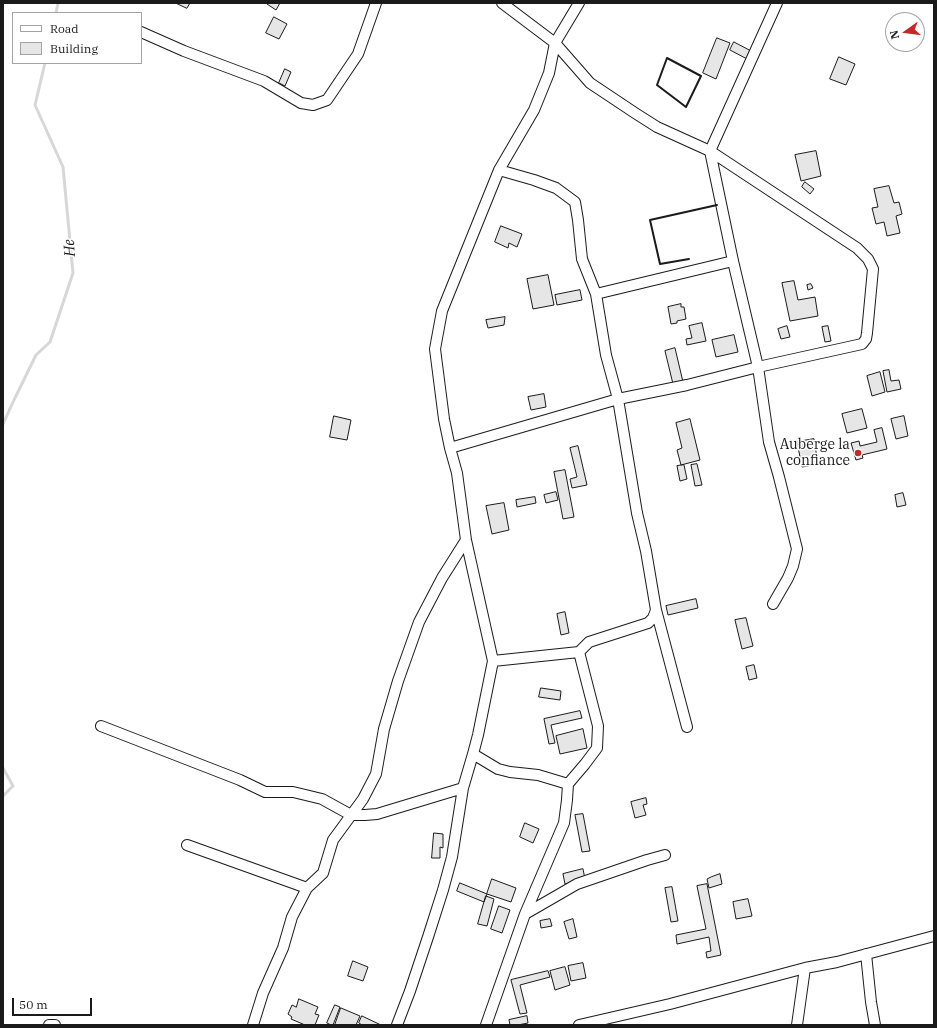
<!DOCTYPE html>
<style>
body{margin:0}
#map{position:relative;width:937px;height:1028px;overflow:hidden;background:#fff;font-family:"IBM Plex Serif",serif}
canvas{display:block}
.frame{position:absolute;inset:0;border:4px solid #1a1a1a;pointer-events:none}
.legend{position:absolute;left:12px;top:12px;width:130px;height:52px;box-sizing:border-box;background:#fff;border:1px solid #a3a3a3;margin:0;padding:5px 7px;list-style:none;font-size:12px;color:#1a1a1a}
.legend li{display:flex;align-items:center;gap:8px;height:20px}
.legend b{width:20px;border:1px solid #a3a3a3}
.north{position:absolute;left:885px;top:12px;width:40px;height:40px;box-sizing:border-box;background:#fff;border:1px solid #a3a3a3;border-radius:50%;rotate:256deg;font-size:11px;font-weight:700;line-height:16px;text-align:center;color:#1a1a1a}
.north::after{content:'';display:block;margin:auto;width:14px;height:18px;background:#c62828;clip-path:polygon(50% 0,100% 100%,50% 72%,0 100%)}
.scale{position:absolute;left:12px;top:998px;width:80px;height:18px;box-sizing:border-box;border:2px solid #1a1a1a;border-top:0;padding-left:5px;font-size:12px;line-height:14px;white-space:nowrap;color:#1a1a1a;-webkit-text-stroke:3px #fff;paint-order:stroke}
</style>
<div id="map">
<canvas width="937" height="1028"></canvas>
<div class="frame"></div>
<ul class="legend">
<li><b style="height:5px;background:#fff"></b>Road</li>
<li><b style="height:11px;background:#e6e6e6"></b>Building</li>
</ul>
<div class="north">N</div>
<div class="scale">50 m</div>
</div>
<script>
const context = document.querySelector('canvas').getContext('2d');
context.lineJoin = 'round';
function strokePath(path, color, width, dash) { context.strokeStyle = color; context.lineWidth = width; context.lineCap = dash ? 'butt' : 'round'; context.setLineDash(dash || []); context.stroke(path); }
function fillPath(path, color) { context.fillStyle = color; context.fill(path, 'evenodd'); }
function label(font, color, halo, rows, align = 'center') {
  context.font = font + ' "IBM Plex Serif",serif'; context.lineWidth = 3; context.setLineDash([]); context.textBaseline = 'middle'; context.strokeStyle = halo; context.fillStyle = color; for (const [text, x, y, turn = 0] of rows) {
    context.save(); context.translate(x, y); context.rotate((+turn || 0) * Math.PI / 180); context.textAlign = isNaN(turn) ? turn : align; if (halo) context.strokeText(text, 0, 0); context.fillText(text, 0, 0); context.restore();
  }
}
const stream = new Path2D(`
 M56 13 58 3
 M3 424 14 400 36 355 50 342 73 273 63 167 35 105 45 63
 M3 768 13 786 3 796`);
const building = new Path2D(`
 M176 3H190L187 8Z
 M267 3H280L276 10 267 4Z
 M274 17 287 24 279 39 266 33Z
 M717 38 730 43 716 79 703 73Z
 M734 42 753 52 749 60 730 50Z
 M839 57 855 64 846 85 830 79Z
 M285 69 291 72 285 86 279 83Z
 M816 151 821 176 801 181 795 155Z
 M805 182 814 189 810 194 802 187Z
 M889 186 894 203 899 202 902 214 896 216 900 233 887 236 884 222 876 224 872 208 878 207 874 189Z
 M501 226 522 234 517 247 509 243 508 248 495 242Z
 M548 275 554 305 533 309 527 279Z
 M794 281 798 300 815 297 818 316 790 321 782 283Z
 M811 284 813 288 808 290 807 285Z
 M580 290 582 300 557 305 555 295Z
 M681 304V307H684L686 319 677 321V323L671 324 668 307Z
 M505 317 504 325 488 328 486 320Z
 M702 323 706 341 687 345 686 339 692 338 689 326Z
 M787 326 790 337 781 339 778 329Z
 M828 326 831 341 825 342 822 327Z
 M734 335 738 352 716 357 712 340Z
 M675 348 683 382 673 384 665 351Z
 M889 370 891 381 899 380 901 389 887 392 883 371Z
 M880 372 885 392 872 396 867 376Z
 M544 394 546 407 531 410 528 397Z
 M862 409 867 428 847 433 842 414Z
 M334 416 351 420 347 440 330 437Z
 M904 416 908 436 896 439 891 419Z
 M690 419 700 460 681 465 677 450 682 448 676 423Z
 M882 428 887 449 862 455 863 458 856 460 851 443 859 441 860 446 877 442 874 430Z
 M814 439 818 464 802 467 797 442Z
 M578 446 587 485 572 488 570 479 577 477 570 448Z
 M697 464 702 485 695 486 691 465Z
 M684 465 687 479 680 481 677 466Z
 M565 470 574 517 563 519 554 472Z
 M556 492 558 500 546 503 544 495Z
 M903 493 906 505 897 507 895 495Z
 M535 497 536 503 517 507 516 500Z
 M504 503 509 530 492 534 486 506Z
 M696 599 698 608 668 615 666 606Z
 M565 612 569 633 561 635 557 614Z
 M746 618 753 646 742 649 735 620Z
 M754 665 757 678 749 680 746 667Z
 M541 688 561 691 560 700 539 697Z
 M580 711 582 718 551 725 555 743 549 744 544 719Z
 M583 729 587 748 560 754 556 736Z
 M646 798 647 804 643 805 646 815 635 818 631 802Z
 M583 814 590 851 582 852 575 815Z
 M525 823 539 829 533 843 520 837Z
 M434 833 443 834V848L440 847V858H432Z
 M583 869 585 879 565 884 563 874Z
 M720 874 722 884 709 888 707 879 711 877Z
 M492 879 516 888 511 902 487 894Z
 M460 883 487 894 484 902 457 891Z
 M707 884 721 955 707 958 706 952 711 951 709 937 677 944 676 935 706 929 697 886Z
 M672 887 678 921 671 922 665 888Z
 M486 896 494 899 487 926 478 924Z
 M748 899 752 916 736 919 733 902Z
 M499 906 510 910 502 933 491 929Z
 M550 919 552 926 541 928 540 921Z
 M573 919 577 937 569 939 564 922Z
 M353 961 368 967 363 981 348 976Z
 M583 963 586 978 571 981 568 966Z
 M565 967 570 985 555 990 550 971Z
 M548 971 550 977 520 985 527 1013 520 1014 511 980Z
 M299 999 318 1007 315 1014 319 1015 315 1025H305L291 1019 292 1017 288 1014 292 1005 296 1007Z
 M335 1005 340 1007 333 1025H331L327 1023Z
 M341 1008 360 1016 356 1025H335Z
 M362 1016 381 1025H362L359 1023Z
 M527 1016 528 1023 518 1025H510L509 1020Z`);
const minor = new Path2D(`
 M502 3 555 43 549 73 534 110 499 170 442 311 435 349 444 419 450 448 457 473 466 540 493 661 478 735 473 754 498 769 510 772 538 775 568 784 585 764 597 748 598 726 579 652 589 642 648 623 653 618 656 610
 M141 32 184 51 264 81 301 103 313 105 327 100 358 54 376 3
 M499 170 534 180 556 188 575 202 578 220 582 259 596 294 606 355 618 399 637 513 646 551 656 610 687 727
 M596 294 733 261
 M450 448 618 399 687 385 758 367 862 344 866 339 867 333 873 269 868 259 857 248 710 151 657 127 635 113 590 83 555 43 579 3
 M773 604 788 578 793 566 797 549 779 477 769 442 758 367 733 261 710 151 777 3
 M493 661 579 652
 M101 726 240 780 265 792H293L322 799 351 815H365L377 814 463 788
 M187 845 307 888
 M525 914 577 884 647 860 665 855
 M866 954 871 1002 875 1025
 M49 1025H55
 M253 1025 263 993 283 948 292 917 307 888 323 873 333 840 363 799 376 774 384 729 398 681 419 622 442 578 466 540
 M397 1025 410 991 428 937 443 890 452 857 463 788 473 754
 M486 1025 525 914 564 823 567 800 568 784
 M579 1025 670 1004 805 968 837 962 934 936
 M797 1025 805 968`);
const wall = new Path2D(`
 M667 58 701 76 686 107 657 85Z
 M689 259 660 264 650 220 717 205`);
const markers = [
 [858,453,4,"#c62828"]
];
const poiNames = [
 ["Auberge la",850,445],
 ["confiance",850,461]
];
const waterNames = [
 ["He",70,248,-95]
];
strokePath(stream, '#d7d7d7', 3);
fillPath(building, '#e6e6e6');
strokePath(building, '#1a1a1a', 1);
strokePath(minor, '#1a1a1a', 12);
strokePath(minor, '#fff', 10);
strokePath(wall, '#1a1a1a', 2);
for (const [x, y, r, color] of markers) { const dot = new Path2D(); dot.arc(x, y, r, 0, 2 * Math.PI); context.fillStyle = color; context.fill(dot); strokePath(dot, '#fff', 1.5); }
label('14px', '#1a1a1a', '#fff', poiNames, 'right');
label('italic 15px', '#1a1a1a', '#fff', waterNames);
</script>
